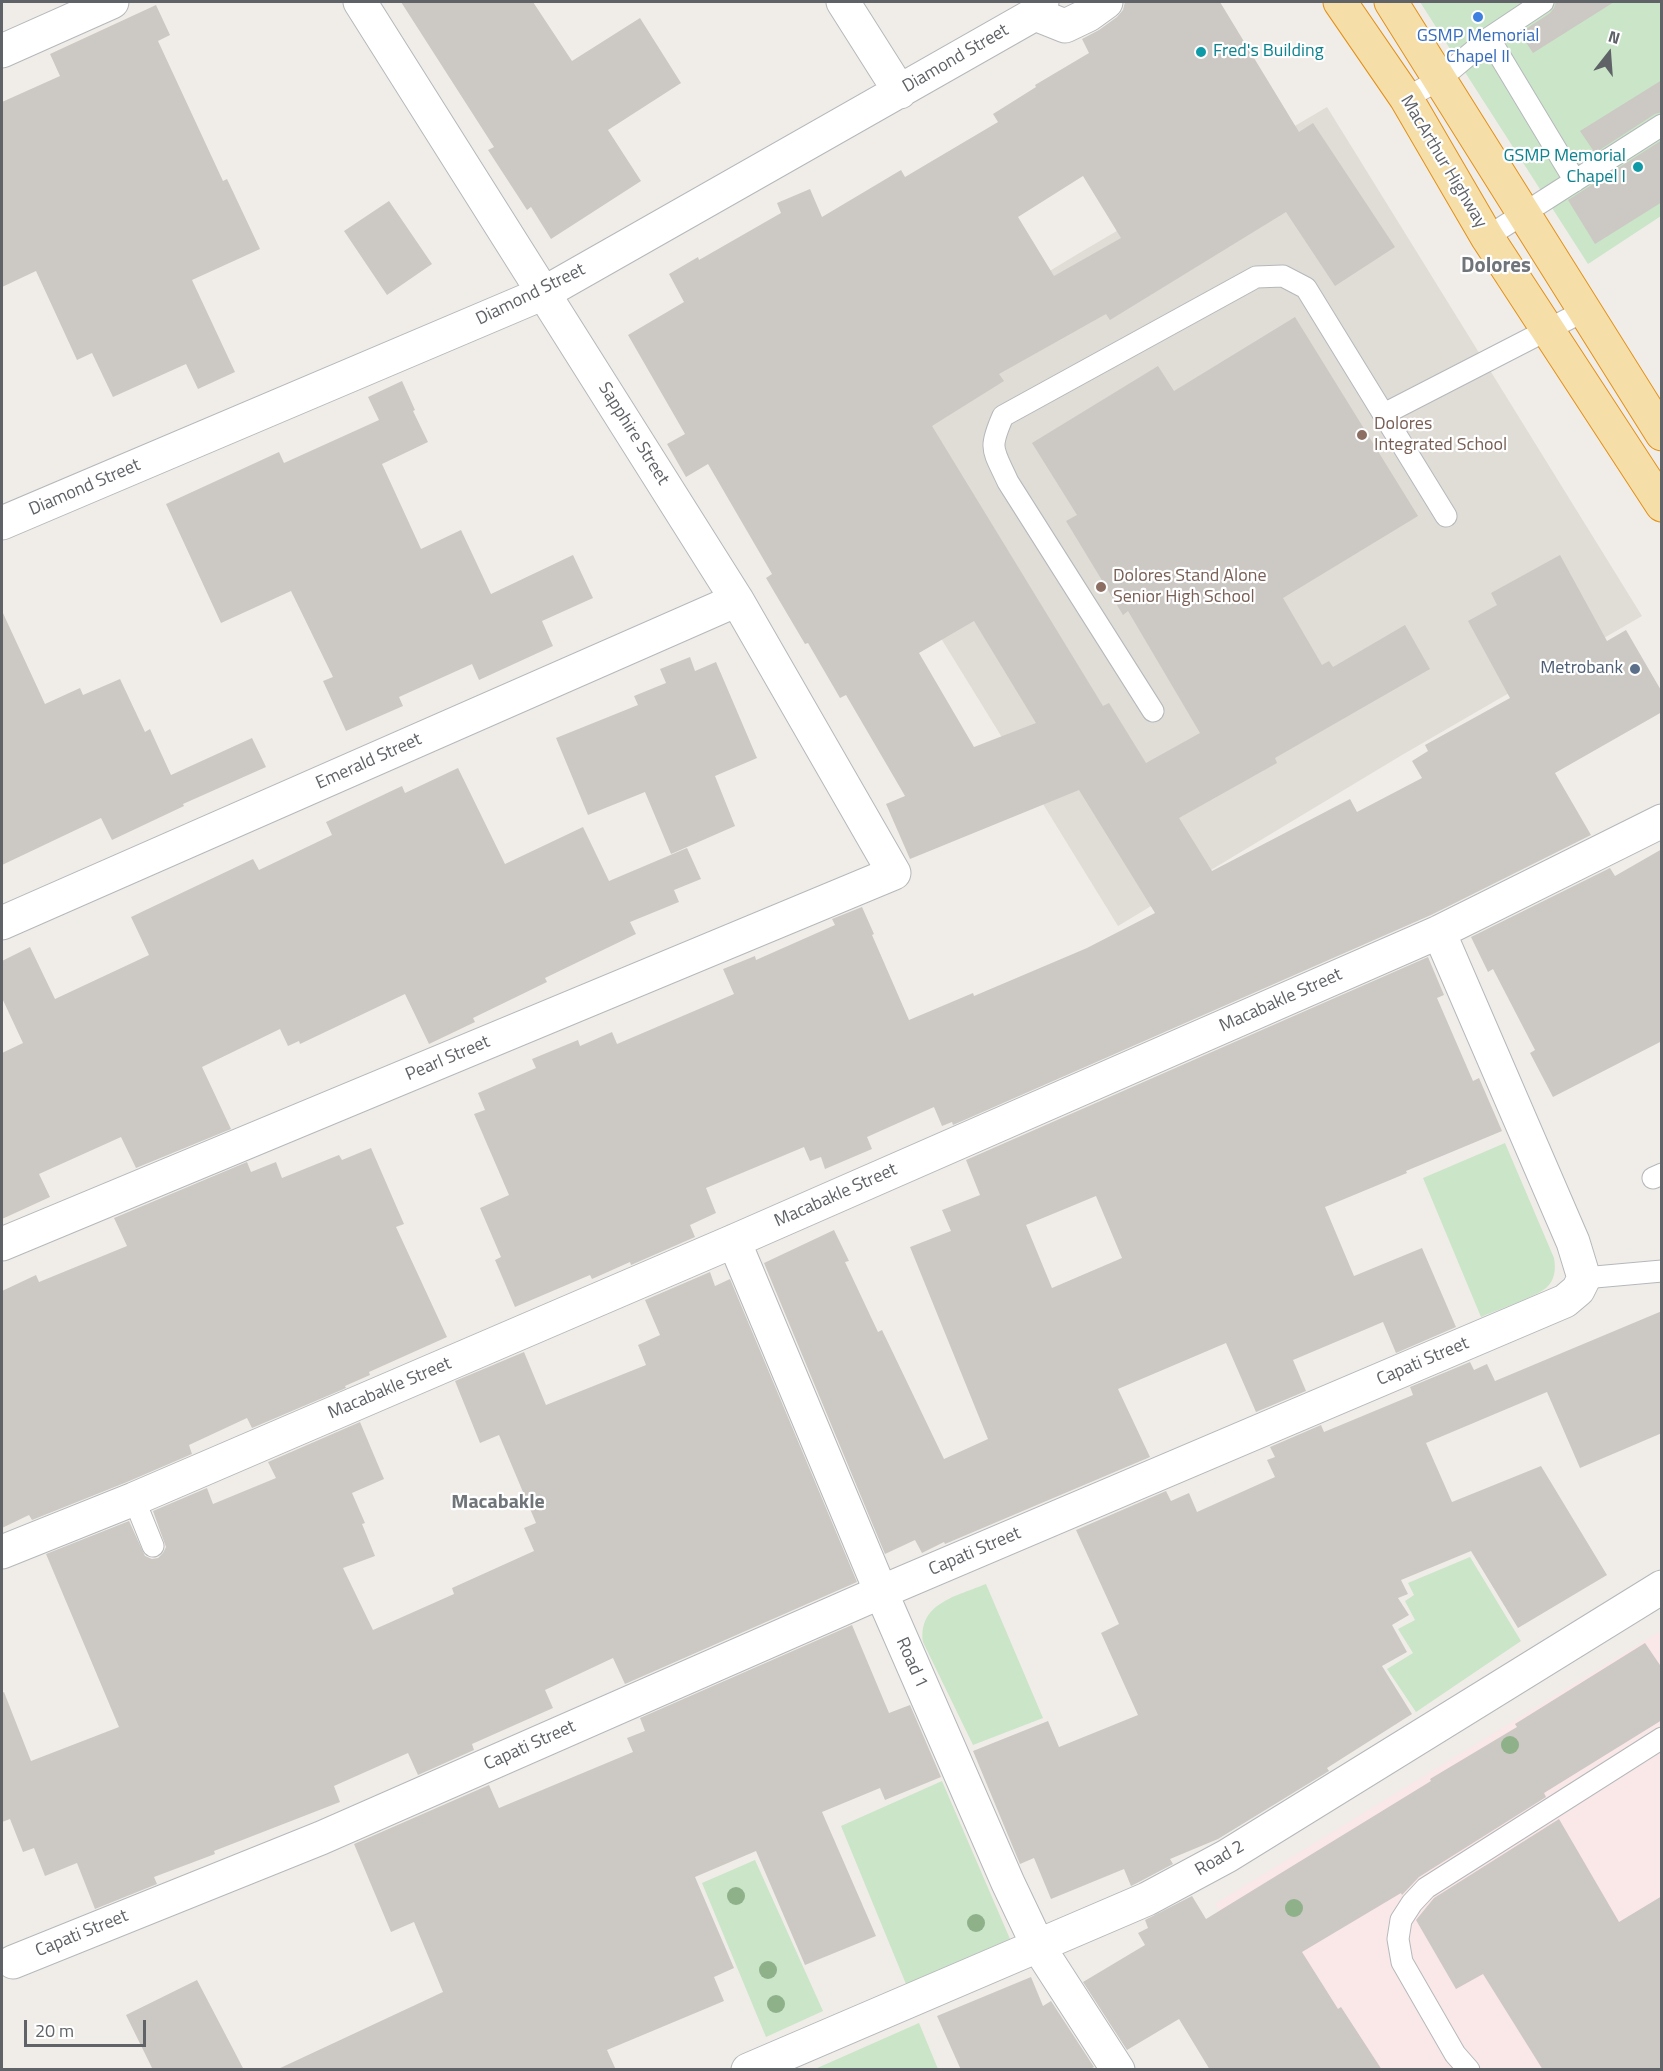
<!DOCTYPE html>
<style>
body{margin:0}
#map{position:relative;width:1663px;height:2071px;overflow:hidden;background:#f0ede8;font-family:"Titillium Web",sans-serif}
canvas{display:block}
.frame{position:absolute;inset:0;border:3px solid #5f6367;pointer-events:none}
.north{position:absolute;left:1579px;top:24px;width:60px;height:60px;-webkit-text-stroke:4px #fff;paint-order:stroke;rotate:17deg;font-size:16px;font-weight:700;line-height:24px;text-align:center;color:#5f6367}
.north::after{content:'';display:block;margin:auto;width:21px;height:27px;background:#5f6367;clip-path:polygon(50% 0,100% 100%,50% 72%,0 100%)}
.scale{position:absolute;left:24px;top:2020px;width:122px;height:27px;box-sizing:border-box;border:3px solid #5f6367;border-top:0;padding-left:8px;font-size:18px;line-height:21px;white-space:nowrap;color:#5f6367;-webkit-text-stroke:4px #fff;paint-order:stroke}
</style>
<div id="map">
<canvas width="1663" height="2071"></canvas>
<div class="frame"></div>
<div class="north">N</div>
<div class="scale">20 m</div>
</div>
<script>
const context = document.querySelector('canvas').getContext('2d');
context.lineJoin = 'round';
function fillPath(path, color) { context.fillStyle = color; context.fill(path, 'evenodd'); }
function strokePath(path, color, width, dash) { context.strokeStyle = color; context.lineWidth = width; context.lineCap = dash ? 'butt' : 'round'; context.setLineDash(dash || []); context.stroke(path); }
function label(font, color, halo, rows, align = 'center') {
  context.font = font + ' "Titillium Web",sans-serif'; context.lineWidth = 4.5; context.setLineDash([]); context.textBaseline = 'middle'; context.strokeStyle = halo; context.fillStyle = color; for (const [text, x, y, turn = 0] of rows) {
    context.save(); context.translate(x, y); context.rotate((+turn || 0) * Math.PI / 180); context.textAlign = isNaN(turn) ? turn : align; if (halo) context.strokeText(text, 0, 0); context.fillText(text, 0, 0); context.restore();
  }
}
const education = new Path2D(`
 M1327 107 1642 616 1402 755 1118 926 806 419 1076 255Z`);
const medical = new Path2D(`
 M1661 1631V2069H1321L1215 1904Z`);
const green = new Path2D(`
 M1420 2H1661V216L1588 264Z
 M1505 1143 1554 1258C1556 1268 1555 1281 1546 1288 1537 1296 1495 1311 1481 1317L1423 1178Z
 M1470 1557 1521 1641 1416 1712 1387 1669 1413 1653 1398 1629 1415 1620 1405 1601 1414 1595 1408 1583Z
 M986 1584 1043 1718 973 1745 923 1642C918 1603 957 1596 986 1584Z
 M942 1781 1010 1939 906 1984 841 1826Z
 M755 1860 823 2011 766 2037 702 1883Z
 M919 2023 938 2069H815Z`);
const building = new Path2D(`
 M401 2H533L572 61 640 18 681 83 608 130 641 181 551 239 531 207 527 210 488 150 494 147Z
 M1125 2H1220L1299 132 1313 123 1395 247 1335 286 1286 212 1110 320 1106 314 999 374 1004 381 932 426 1103 706 1109 703 1146 763 1200 733 1128 611 1123 615 1066 521 1077 515 1032 443 1158 366 1174 391 1295 317 1418 516 1283 598 1322 665 1329 661 1333 667 1405 625 1430 669 1275 758 1277 763 1179 818 1212 871 1350 799 1357 812 1422 778 1412 761 1428 751 1425 745 1510 698 1468 621 1497 605 1491 593 1560 555 1607 641 1626 630 1662 692V712L1555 773 1591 835 1431 915 953 1125 952 1122 942 1126 934 1107 867 1137 872 1149 825 1169 821 1157 810 1161 804 1147 706 1188 716 1213 690 1225 695 1237 631 1265 630 1262 592 1279 590 1275 515 1307 495 1260 501 1257 480 1208 509 1195 474 1114 485 1110 478 1093 536 1068 532 1059 578 1040 580 1046 612 1032 617 1044 734 994 723 969 755 956 756 960 835 925 832 919 862 907 874 934 872 935 909 1020 973 993 974 996 1087 948 1155 913 1079 790 910 859 886 804 905 796 846 695 840 698 808 643 805 644 766 578 772 574 708 464 686 477 667 444 685 434 628 335 684 302 669 274 698 257 699 260 781 213 777 203 810 189 822 217 901 170 905 177 998 122 993 114 1036 87 1035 85 1089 53 1082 39 1099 30 1117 17 1123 10ZM1083 176 1121 238 1054 276 1018 217ZM974 621 1036 723 974 747 919 653Z
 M1556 2H1614L1533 53 1520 33 1550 13 1554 8Z
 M156 5 170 35 158 41 223 181 227 179 260 249 192 280 235 372 198 389 186 364 113 397 92 353 77 360 36 271 2 287V102L60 76 50 54Z
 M1662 80V112L1655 114 1595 153 1580 131Z
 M1662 140V202L1595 244 1568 200Z
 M389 201 432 264 387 295 344 231Z
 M402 381 415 410 413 411 428 442 382 464 421 549 461 530 491 594 573 555 593 598 542 621 553 646 479 680 472 664 399 697 403 706 346 731 323 681 333 677 291 591 221 623 166 504 279 452 284 463 379 420 368 397Z
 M2 611 45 704 80 688 83 695 120 679 145 732 150 729 171 775 252 738 266 767 183 804 184 806 112 840 101 818 2 865Z
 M690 657 695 671 716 662 757 758 715 776 735 826 671 854 645 792 588 815 556 738 638 705 634 696 666 683 660 669Z
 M458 768 505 864 583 827 609 881 687 848 701 879 674 890 679 902 630 922 636 934 545 978 547 982 473 1018 475 1022 429 1044 405 994 300 1044 299 1041 288 1046 280 1029 202 1067 231 1129 136 1168 121 1137 39 1174 50 1197 2 1219V1053L23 1043 2 998V961L30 947 55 999 149 955 131 917 253 859 259 870 332 835 326 822 402 786 405 793Z
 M1662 849V1041L1553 1097 1530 1053 1535 1050 1493 969 1488 972 1471 937 1610 868 1615 876Z
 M1428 957 1444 995 1437 998 1473 1081 1479 1078 1502 1131 1406 1171 1407 1173 1325 1207 1354 1276 1422 1248 1456 1327 1396 1353 1383 1322 1293 1360 1306 1391 1256 1412 1226 1343 1118 1389 1150 1457 945 1544 944 1542 922 1553 915 1540 885 1554 764 1263 834 1230 849 1261 845 1262 878 1332 882 1330 944 1459 988 1439 910 1247 951 1231 942 1210 980 1195 966 1160ZM1096 1196 1122 1258 1052 1288 1026 1225Z
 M371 1148 404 1224 396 1227 447 1337 369 1372 370 1375 345 1386 346 1388 252 1428 247 1418 189 1445 192 1454 127 1482 32 1520 29 1515 2 1528V1291L36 1275 39 1282 127 1246 114 1218 247 1162 251 1172 276 1162 282 1178 339 1155 342 1160Z
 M710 1272 715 1286 730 1279 857 1582 625 1684 613 1658 545 1690 553 1708 472 1744 474 1750 418 1775 408 1753 334 1786 340 1802 214 1851 215 1854 154 1877 157 1884 95 1909 77 1863 45 1876 34 1848 23 1852 10 1819 2 1822V1693L4 1692 31 1761 119 1727 46 1554 129 1521 145 1556 152 1559 158 1558 163 1553 166 1547 153 1511 207 1488 213 1504 276 1478 268 1462 360 1422 384 1479 352 1493 365 1523 362 1524 375 1556 343 1568 373 1630 454 1594 452 1588 534 1551 524 1528 536 1523 499 1435 480 1443 455 1381 524 1352 546 1405 646 1365 638 1345 660 1335 645 1300Z
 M1662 1311V1433L1580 1468 1547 1392 1426 1443 1452 1502 1541 1466 1607 1575 1518 1628 1471 1551 1401 1580 1408 1594 1398 1598 1409 1615 1392 1625 1407 1652 1382 1666 1412 1714 1327 1768 1329 1771 1218 1839 1170 1859 1173 1864 1139 1882 1131 1886 1124 1869 1051 1899 1034 1858 1020 1864 973 1751 1048 1721 1059 1747 1138 1715 1101 1633 1119 1624 1076 1530 1166 1491 1171 1501 1189 1493 1197 1512 1275 1477 1267 1460 1275 1457 1270 1447 1321 1425 1324 1432 1413 1395 1410 1387 1470 1362 1474 1370 1487 1364 1495 1381Z
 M852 1625 889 1713 910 1705 941 1777 885 1800 880 1788 822 1812 876 1936 805 1965 756 1851 695 1877 734 1968 714 1977 724 2001 607 2050 616 2070H276L443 1992 414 1922 391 1932 354 1844 489 1785 499 1808 633 1752 627 1738 645 1731 640 1718Z
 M1645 1643 1662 1668V1720L1544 1793 1546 1797 1419 1877 1402 1895 1401 1893 1302 1952 1338 2009 1341 2007 1382 2070H1210L1179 2019 1127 2050 1083 1982 1145 1945 1138 1933 1148 1928 1145 1920 1192 1896 1206 1919 1431 1781 1430 1779 1517 1727 1515 1724Z
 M1559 1819 1619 1922 1662 1896V2070H1543L1483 1974 1456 1989 1416 1920 1434 1898Z
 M1031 1977 1043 2006 1051 2001 1094 2067 1088 2070H961L937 2016Z
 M197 1980 244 2070H153L126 2015Z`);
const service = new Path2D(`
 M1489 38 1575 181
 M1406 98 1439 80 1489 38 1543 2
 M1487 237 1662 125
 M1384 414 1584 311
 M1153 711 1008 482C993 449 988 450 1003 416L1256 277 1283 276 1306 288 1446 516
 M1653 1178 1662 1174
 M1584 1278 1662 1271
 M134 1499 153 1546
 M1469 2070 1455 2054 1402 1962 1398 1939 1401 1920 1412 1903 1426 1888 1662 1738`);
const minor = new Path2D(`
 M843 2 900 92
 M1035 14 1065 26 1088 15 1106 2
 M2 51 112 2
 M2 523 544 293 1035 14 1042 2
 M2 923 737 600
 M734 1241 881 1592 1008 1883 1038 1946 1118 2070
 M2 1244 894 873 737 600 360 2
 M2 1552 134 1499 734 1241 1439 932 1662 821
 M13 1962 321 1838 881 1592 1565 1301 1578 1290 1584 1278 1573 1242 1439 932
 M748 2070 1147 1899 1227 1856 1662 1587`);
const trunk = new Path2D(`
 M1340 2 1406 98 1487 237 1662 505
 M1391 2 1662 434`);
const trees = [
 [1510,1745],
 [736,1896],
 [1294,1908],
 [976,1923],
 [768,1970],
 [776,2004]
];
const markers = [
 [1478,17,6,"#3f7fe0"],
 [1201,52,6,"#0f9aa8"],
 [1638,167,6,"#0f9aa8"],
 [1362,435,6,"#8d6e63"],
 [1101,587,6,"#8d6e63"],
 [1635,669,6,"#5c6f8a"]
];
const shopNames = [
 ["GSMP Memorial",1478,37],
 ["Chapel II",1478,58]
];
const cultureNames = [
 ["Fred's Building",1213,52],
 ["GSMP Memorial",1626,157,"right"],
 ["Chapel I",1626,178,"right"]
];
const streetNames = [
 ["Diamond Street",956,59,-30],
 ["MacArthur Highway",1443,162,59],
 ["Diamond Street",531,295,-26],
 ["Sapphire Street",633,434,58],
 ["Diamond Street",85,488,-23],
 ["Emerald Street",369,762,-24],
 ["Macabakle Street",1281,1001,-24],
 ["Pearl Street",448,1059,-23],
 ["Macabakle Street",836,1196,-24],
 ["Capati Street",1423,1362,-23],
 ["Macabakle Street",390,1389,-23],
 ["Capati Street",975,1552,-23],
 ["Road 1",911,1663,66],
 ["Capati Street",530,1746,-24],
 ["Road 2",1220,1859,-30],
 ["Capati Street",82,1934,-22]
];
const educationNames = [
 ["Dolores",1374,425],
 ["Integrated School",1374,446],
 ["Dolores Stand Alone",1113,577],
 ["Senior High School",1113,598]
];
const serviceNames = [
 ["Metrobank",1623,669]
];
const neighbourhoodNames = [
 ["Macabakle",498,1503]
];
const quarterNames = [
 ["Dolores",1496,267]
];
fillPath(education, '#e0dcd6');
fillPath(medical, '#fae7e7');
fillPath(green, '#cae5c7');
fillPath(building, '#ccc8c4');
strokePath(service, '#b5b8bb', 23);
strokePath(minor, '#b5b8bb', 35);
strokePath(trunk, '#e29016', 35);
strokePath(service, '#fff', 21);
strokePath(minor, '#fff', 33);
strokePath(trunk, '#f6dea8', 33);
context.fillStyle = '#8fb18a';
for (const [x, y] of trees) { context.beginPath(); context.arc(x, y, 9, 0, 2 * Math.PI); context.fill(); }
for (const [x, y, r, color] of markers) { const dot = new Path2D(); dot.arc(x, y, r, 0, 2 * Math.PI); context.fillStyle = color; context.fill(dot); strokePath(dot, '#fff', 2); }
label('18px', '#366cbe', '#fff', shopNames);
label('18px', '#0d838f', '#fff', cultureNames, 'left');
label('18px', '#5f6367', '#fff', streetNames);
label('18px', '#785e54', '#fff', educationNames, 'left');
label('18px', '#4e5e75', '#fff', serviceNames, 'right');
label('bold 20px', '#707579', '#fff', neighbourhoodNames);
label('bold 21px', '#707579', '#fff', quarterNames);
</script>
